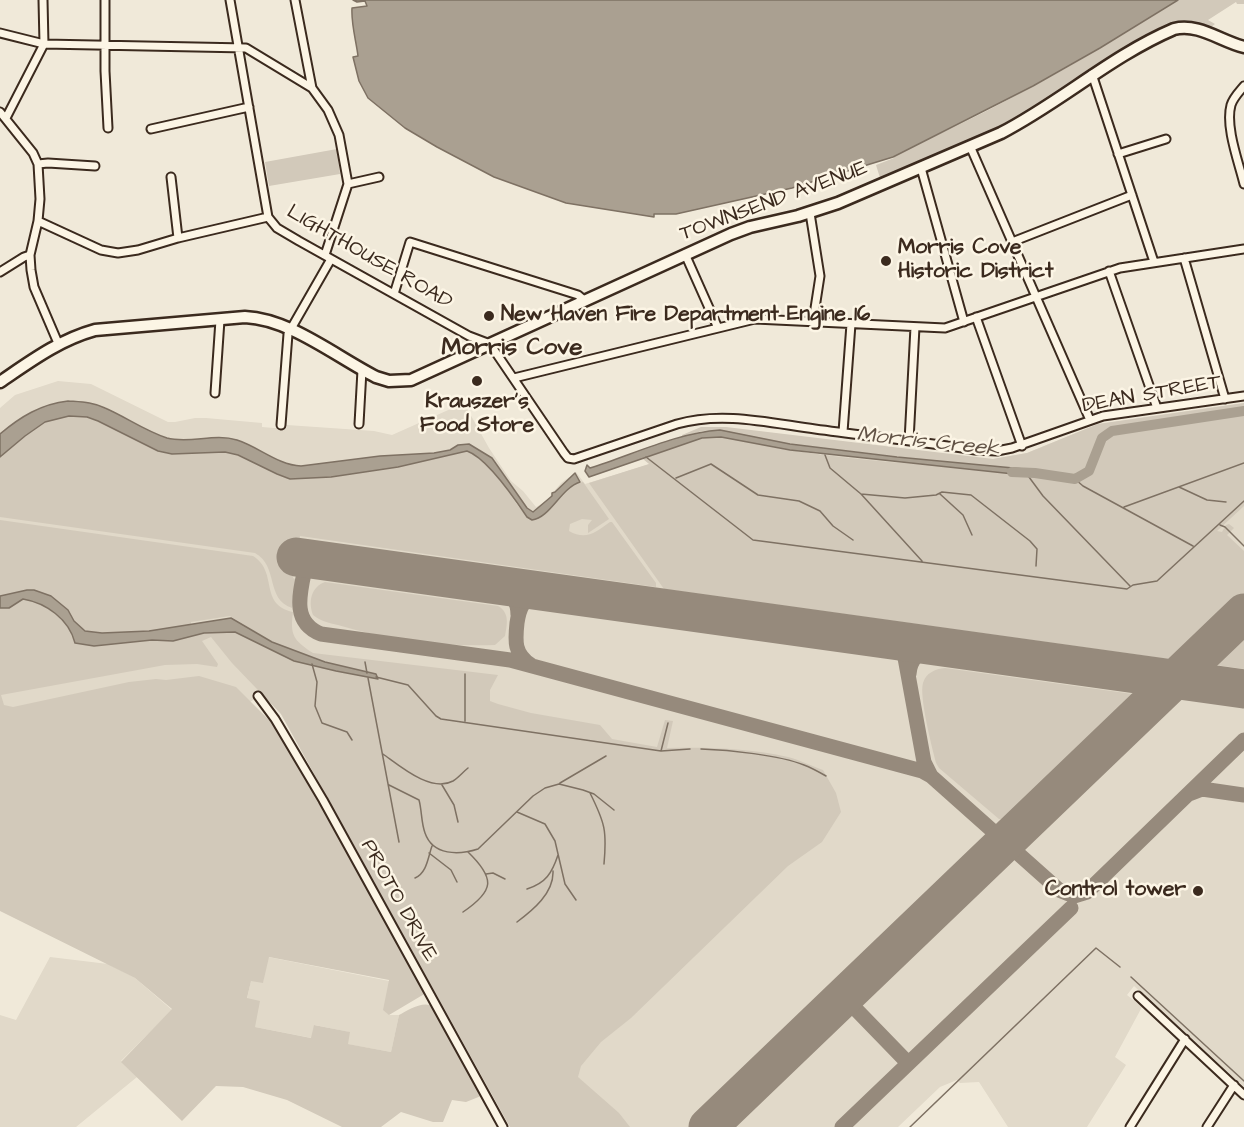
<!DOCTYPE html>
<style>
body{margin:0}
canvas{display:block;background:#f0e9d9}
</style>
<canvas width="1244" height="1127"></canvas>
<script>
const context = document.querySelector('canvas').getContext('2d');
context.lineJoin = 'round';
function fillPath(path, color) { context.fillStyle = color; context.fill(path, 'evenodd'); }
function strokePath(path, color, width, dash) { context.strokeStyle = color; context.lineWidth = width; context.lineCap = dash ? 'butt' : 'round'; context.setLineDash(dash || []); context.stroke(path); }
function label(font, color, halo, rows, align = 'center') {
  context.font = font + ' "Architects Daughter",sans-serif'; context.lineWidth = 5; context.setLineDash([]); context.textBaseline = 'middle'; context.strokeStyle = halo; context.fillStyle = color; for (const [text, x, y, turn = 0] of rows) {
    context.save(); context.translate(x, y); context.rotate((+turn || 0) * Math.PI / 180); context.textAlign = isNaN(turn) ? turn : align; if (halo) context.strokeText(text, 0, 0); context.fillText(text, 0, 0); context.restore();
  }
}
const built = new Path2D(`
 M58 381 91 384 168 422H175L195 418H206L262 423V427L286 429 287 425 374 431 392 435 464 403 489 448 511 481 523 491 536 507 545 502 561 483 576 472 585 484 650 464 821 455 829 447 993 459 1027 453 1098 424 1244 403V1087L1134 986 1127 995 1142 1007 1115 1057 1126 1065 1087 1127H1008L979 1082 960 1083 957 1080 940 1087 898 1127H510L281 714 263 693 243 707 150 726 0 706V408L15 395Z
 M50 957 108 964 135 978 172 1010 121 1061 137 1077 76 1127H0V1015L16 1020Z
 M268 957 389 981V1015H399L391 1052 347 1044 349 1032 315 1025 312 1038 255 1027 247 999 251 980 263 982Z`);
const green = new Path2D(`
 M1178 0H1244V4H1237L1236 2 1208 20 1215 24 1210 28 1194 24H1172L1094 68 1017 121 881 181 876 165 894 158 893 155C993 112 1087 58 1178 0Z
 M337 149 340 174 269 186 265 162Z
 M1244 403V506L1217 531 1222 532 1226 525 1229 524 1234 528 1227 535 1244 551V595L1176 660 664 589 589 483 649 464 643 459C661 452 685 440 704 438 731 434 762 446 789 450 855 460 922 466 989 467L790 444 720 430 702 431 682 437V435L701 427H726L993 459 1027 453 1098 424Z
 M69 416 87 417 98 421 158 451 196 453 225 452 238 455 277 474 290 479 331 477 398 467 467 451C497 461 508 500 530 519 550 521 561 485 583 482L609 519 588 533V525L592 520 582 519 570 524 569 531C586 541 596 532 610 522H612L656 583V587L300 536 293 578 297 580 292 608C265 599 279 566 255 553L0 517V457L25 436 45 422Z
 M0 520 253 556C279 572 258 604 293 612 290 635 293 640 313 653L498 675 490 690V701L498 704 531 713 600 725 612 739 657 747 665 720 673 721 667 748C707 747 749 748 788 757 800 760 812 766 823 770L836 793 841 812 822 842 788 866 631 1018 601 1042 581 1066 578 1077 619 1113 630 1127H510L281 714 232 663 211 637 202 641 218 664 217 667 197 664 165 665 1 695 4 705 13 707 129 682 156 679 166 680 199 676 236 687 274 725 426 989V993L389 1015 383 1010 389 980 269 957 263 983 251 981 247 998 260 1001 255 1027 311 1038 314 1025 350 1032 348 1044 391 1052 399 1015C406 1011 420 1002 430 1005 441 1009 474 1082 481 1096L466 1102 452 1100 443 1122H433L401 1112 381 1127H342L287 1100 243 1087 216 1086 182 1121 121 1062 172 1009 135 978 0 911V608H9L23 599C47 604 68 619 75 643L94 646 152 640 173 641 204 633 235 632 294 661 355 675 378 678 376 674 325 662 272 642 230 616 191 622V625L149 631 102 633 85 631 74 621 68 610 51 596 34 590 0 596Z
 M325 582 498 606C510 613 507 624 505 636L495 645C443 647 388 640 338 625 329 623 320 621 313 615 308 602 311 587 325 582Z
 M1244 631V669L1209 664Z
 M945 668 1140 695 1013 817 1005 820 999 819 939 768 936 763C932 747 919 697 923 683 926 673 935 669 945 668Z`);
const water = new Path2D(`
 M353 0H1178L1100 48 1033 86 893 157 792 188 676 214H654V217L566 203 494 177 437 147 405 128 368 98 359 81 353 57 358 56C356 40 351 24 352 8L367 6 365 1 357 2Z
 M68 401C81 402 93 402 105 408 126 417 145 431 167 438 190 444 214 433 237 440 259 447 278 465 301 466L380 456 434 453 450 450 458 445 469 444 492 458 527 508 533 512 552 496V493L555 492 575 473 580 482C561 488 550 518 532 520L527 517C515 499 487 458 467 451L398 467 331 477 290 479 277 474 238 455 225 452 172 454 158 451 98 421 87 417 69 416 45 422 25 436 0 457V434C20 417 41 404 68 401Z
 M720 430 790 444 897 457 1024 469 1026 473 1023 475 790 450 721 437 702 438 589 477 585 471 587 465 590 468C632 455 676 433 720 430Z
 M27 590H34L51 596 68 610 74 621 85 631 102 633 149 631 231 618 272 642 325 662 376 674 378 679 336 671 294 661 235 632 204 633 173 641 152 640 94 646 75 643C69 619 46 603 23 599L9 608H0V596Z`);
const stream = new Path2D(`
 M825 455 830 468 861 494 922 561
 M646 457 753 540 1127 589 1133 585 1157 581 1244 501
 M1026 473 1043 496 1130 586
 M676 478 711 464 758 495 799 501 820 511 833 526 853 540
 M1075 479 1083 486 1193 546
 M1179 487 1207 500 1226 502
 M861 494 905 498 936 495 942 492 971 495 1030 541 1037 549 1036 566
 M940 494 963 515 972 535
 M1124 507 1244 463
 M1220 525 1225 527 1244 546
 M365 662 367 673
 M312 664 317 682 315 706 322 723 347 732 352 740
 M376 677 408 685 436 716 441 719 661 751 690 749
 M368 678 399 842
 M465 721V674
 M701 749C729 750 779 755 804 765 812 768 819 772 826 776
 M661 751 668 723
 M383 754C400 766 431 793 453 781 458 778 463 772 468 768
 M560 783 606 756
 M389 785 419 800C422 811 421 822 425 833 433 856 459 855 478 849L533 796 545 788 559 784 583 790 594 794 614 810
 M442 785 454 805 458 822
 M590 793C605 823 607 831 604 864
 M517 812 545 824 555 841 565 884 576 900
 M429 853 451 870 457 882
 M486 874 493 873 505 879
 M415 878C427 873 428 857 432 846
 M527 889C546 883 552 873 558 855
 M463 912C494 891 496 879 468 852
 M517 922C533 910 554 893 553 871
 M1131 977 1244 1081
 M910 1127 1096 948 1120 967`);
const river = new Path2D(`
 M1012 472 1035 473 1075 479 1089 471 1102 438 1112 431 1244 411`);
const taxiway = new Path2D(`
 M307 559C302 587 288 621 321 634L510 660 922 771 931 776 1059 890 1074 896 1087 892 1244 740
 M498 585C511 593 518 600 518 615
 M885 639 899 648 905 658 924 762 931 776
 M531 665C514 654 515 641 517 623 518 616 519 610 523 604 528 598 536 595 543 592
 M909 674C910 658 920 651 935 646
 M1236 688 1244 692
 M1189 794 1202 789 1244 795
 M844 997 908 1063
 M842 1127 1071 908`);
const runway = new Path2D(`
 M296 557 1244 689
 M708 1127 1244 613`);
const minor = new Path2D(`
 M105 0V71L108 128
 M230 0 268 217 277 228 299 241 469 336 490 344 564 453 568 458 574 459 677 424C722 411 770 423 815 429 868 436 921 442 975 450L997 451 1012 448 1103 416 1244 396
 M295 0 312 88 328 110 339 135 348 184 325 255
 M0 33 44 44 246 48 312 88
 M1092 74 1154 262
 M1244 86C1239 92 1233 98 1231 105 1225 127 1239 163 1244 184
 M0 112 33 153 38 164 40 199 38 221 30 255 31 270 34 287 58 343
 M6 118 44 44 43 0
 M151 129 249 107
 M970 146 1090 420
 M1118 154 1166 139
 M38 164 48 163 95 166
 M921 168 964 322
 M171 177 178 238
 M348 184 379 177
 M810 213 820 276 813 321
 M38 221 101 250 118 253 138 250 178 238 268 217
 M1012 242 1132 195
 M685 254 718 328
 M1184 258 1225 399
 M1109 271 1157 408
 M0 272 24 257 30 255
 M394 294 410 242 578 295 584 300
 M976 317 1022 446
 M514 378 755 319 945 328 1120 268 1244 249
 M215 393 220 320
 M359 424 362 370
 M281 425 288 334 331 259
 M843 432 851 324
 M909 441 915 327
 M258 696 275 719 323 800 503 1127
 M1138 996 1244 1095
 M1130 1127 1185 1039
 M1207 1127 1234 1085`);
const secondary = new Path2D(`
 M0 382C31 361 59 340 95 330L245 317C290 319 335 356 376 377L389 381 411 380 731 234 750 227 798 216 838 203 1001 133C1061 102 1111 56 1174 29 1199 23 1220 41 1244 47`);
const markers = [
 [886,261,6,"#3b2a1e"],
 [489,316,6,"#3b2a1e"],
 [477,381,6,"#3b2a1e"],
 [1198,891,6,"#3b2a1e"]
];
const streetNames = [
 ["TOWNSEND AVENUE",774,202,-20],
 ["LIGHTHOUSE ROAD",369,258,30],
 ["DEAN STREET",1152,395,-10],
 ["PROTO DRIVE",398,901,61]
];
const poiNames = [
 ["Morris Cove",898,249],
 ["Historic District",898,273],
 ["New Haven Fire Department Engine 16",501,316],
 ["Krauszer's",477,403,"center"],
 ["Food Store",477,427,"center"],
 ["Control tower",1186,891,"right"]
];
const waterNames = [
 ["Morris Creek",928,443,6]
];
const quarterNames = [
 ["Morris Cove",512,349]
];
fillPath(built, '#e1d9c9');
fillPath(green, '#d2c9ba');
fillPath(water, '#aaa091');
strokePath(water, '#7e7163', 1.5);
strokePath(stream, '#7e7163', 1.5);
strokePath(river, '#aaa091', 10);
strokePath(taxiway, '#968a7c', 15);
strokePath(runway, '#968a7c', 39);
strokePath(minor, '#3b2a1e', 11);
strokePath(secondary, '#3b2a1e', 15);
strokePath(minor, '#fcf5e5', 7);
strokePath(secondary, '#fcf5e5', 10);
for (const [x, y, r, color] of markers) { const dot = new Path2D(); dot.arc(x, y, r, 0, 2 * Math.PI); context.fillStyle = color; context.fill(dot); strokePath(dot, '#fcf5e5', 2); }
label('21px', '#3b2a1e', '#fcf5e5', streetNames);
label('bold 21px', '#3b2a1e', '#fcf5e5', poiNames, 'left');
label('italic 22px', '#625346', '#fcf5e5', waterNames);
label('bold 24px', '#3b2a1e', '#fcf5e5', quarterNames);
</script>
